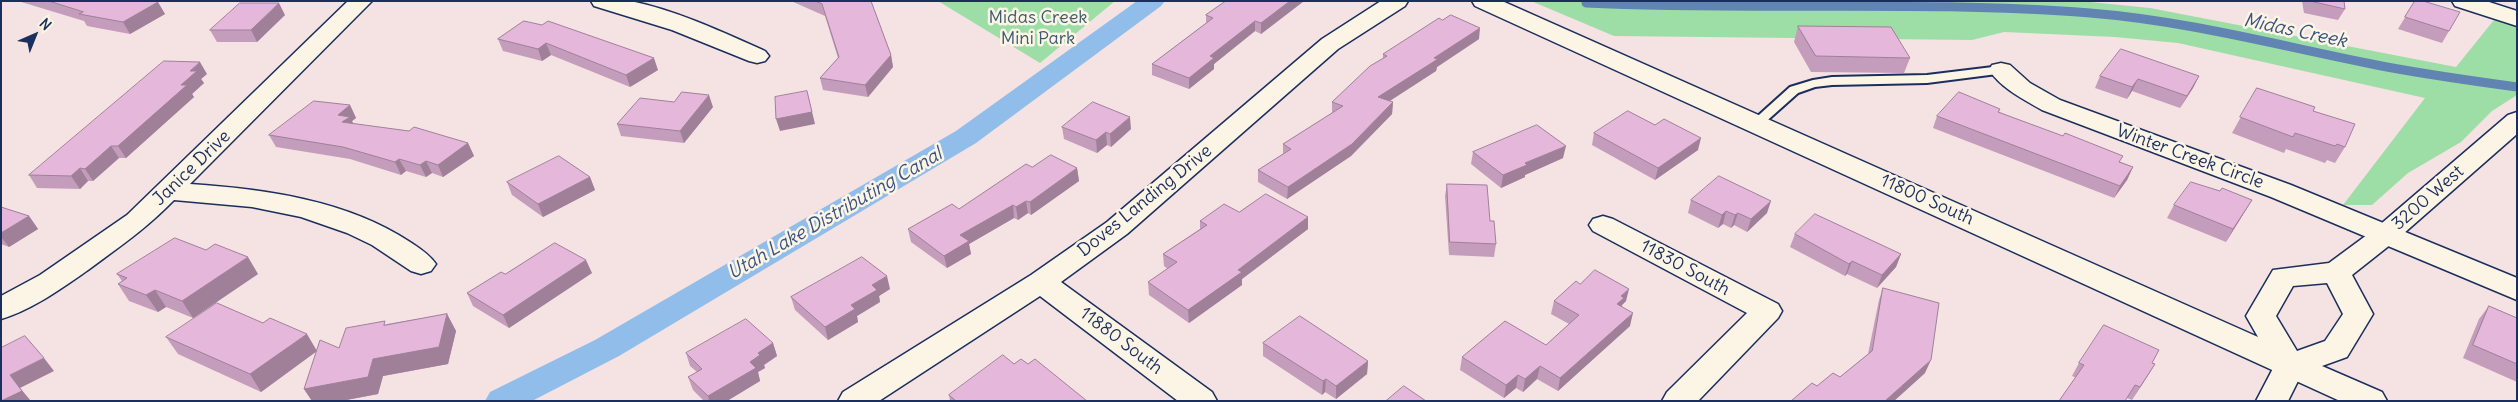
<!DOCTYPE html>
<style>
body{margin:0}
#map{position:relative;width:2518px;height:402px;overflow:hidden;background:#f5e2e2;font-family:Delius,sans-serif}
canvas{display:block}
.frame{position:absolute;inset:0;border:2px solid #1b2f5e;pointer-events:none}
.north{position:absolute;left:10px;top:10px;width:50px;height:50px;-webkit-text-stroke:4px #fcf5e5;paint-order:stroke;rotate:44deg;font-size:14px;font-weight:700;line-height:20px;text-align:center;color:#1b2f5e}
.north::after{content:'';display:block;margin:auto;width:18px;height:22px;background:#1b2f5e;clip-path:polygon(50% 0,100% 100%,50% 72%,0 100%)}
</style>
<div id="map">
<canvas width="2518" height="402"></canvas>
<div class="frame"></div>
<div class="north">N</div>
</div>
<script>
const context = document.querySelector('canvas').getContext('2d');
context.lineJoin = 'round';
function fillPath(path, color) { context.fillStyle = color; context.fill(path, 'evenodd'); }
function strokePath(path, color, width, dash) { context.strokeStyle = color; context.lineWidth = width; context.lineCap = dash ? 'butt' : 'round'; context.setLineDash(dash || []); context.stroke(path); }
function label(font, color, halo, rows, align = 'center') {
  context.font = font + ' Delius,sans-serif'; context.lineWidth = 5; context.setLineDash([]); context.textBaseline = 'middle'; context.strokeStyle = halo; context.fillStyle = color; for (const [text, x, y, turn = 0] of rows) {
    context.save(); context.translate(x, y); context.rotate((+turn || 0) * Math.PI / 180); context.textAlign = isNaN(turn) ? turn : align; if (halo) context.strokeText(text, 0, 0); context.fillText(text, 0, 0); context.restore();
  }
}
const green = new Path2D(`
 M938 1H1115L1040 63Z
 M1531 1H2080L2150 8 2456 67 2494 20 2517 27V95L2492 111 2461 142 2408 173 2372 205H2343L2425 98 2178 43 2115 37 2004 32 1972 40 1614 36Z`);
const stream = new Path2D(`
 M1586 3C1754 11 1923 0 2090 13 2191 21 2288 48 2387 67 2430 75 2473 81 2517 87`);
const canal = new Path2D(`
 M1137 1H1165L1161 6 976 143 619 356 532 401H485L490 392 595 340 956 131Z`);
const lane = new Path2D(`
 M2001 66 2007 70 2005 73 1927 83 1832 85 1815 87 1798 93 1761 126 1756 127 1750 123 1790 87 1813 80 1832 77 1927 75Z`);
const street = new Path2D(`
 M348 1H372L190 184C264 189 347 200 410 242 419 248 429 254 436 264L431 271 421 274 411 271 372 245 347 233 301 217 252 207 174 200C147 228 119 247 88 270 62 288 32 310 1 319V296L40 275 127 215Z
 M591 1C603 1 618 0 630 1 673 9 725 33 765 51L769 56 765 61 757 63 749 61 672 30 594 6Z
 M1381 1H1408L1405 6 1338 49 1127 234 1061 282 1212 392 1217 401H1178L1040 296 879 401H838L843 392 1031 275 1107 222 1322 39Z
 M2452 1H2486L2517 11V26L2455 6Z
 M2001 63 2010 65 2030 83 2060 100 2291 185 2517 278V300L2271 197 2042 110C2023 99 2002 89 1989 70L1992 65Z
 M1603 216 1613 219 1778 304 1782 311 1778 318 1698 401H1662L1667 392 1747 313 1593 231 1589 225 1593 219Z
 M2290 354 2301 357 2306 365 2288 401H2256L2279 357Z`);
const secondary = new Path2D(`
 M1472 1H1502L2258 337 2246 316 2273 270 2329 263 2375 229 2508 115 2517 112V134L2395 241 2352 275 2373 314 2347 357 2322 366 2382 392 2387 401H2340L1475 6ZM2327 283 2343 314 2325 341 2297 351 2276 316 2293 286Z`);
const wall = new Path2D(`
 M18 1H154L165 14 130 34 87 26 84 21Z
 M791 1H871L891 55 893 67 868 97 823 90 820 78 838 58 825 16Z
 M1226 1H1304L1261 34 1255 31 1214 64V69L1189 89 1152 75V64L1206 23V15Z
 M2302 1H2344L2345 9 2338 20 2304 13Z
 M2415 1 2449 31 2442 43 2398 29Z
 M285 15 257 42H217L210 30Z
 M524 21 658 70 630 87 551 55 542 61 503 51 498 39Z
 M1798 26 1910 58 1904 73 1811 72 1794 42Z
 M1479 39 1437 67 1436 71 1390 101 1393 102 1392 114 1351 156 1287 199 1258 182V170L1283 154V144L1332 113V102L1383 58V54Z
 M207 74 201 79 204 83 192 94 194 97 126 158H119L93 181H88L80 189 37 188 29 175Z
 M2100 76H2199L2193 88 2180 108 2132 91 2127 99 2095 88Z
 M2257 88 2313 111 2345 147 2335 163 2327 160 2325 163 2286 149 2284 153 2232 133Z
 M350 105 356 118 352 121 353 124 468 143 474 156 443 177 432 173 426 177 406 171 401 175 350 159 276 147 269 135Z
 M713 107 684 143 621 136 617 124Z
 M2000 109 1999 112 2133 167 2127 180 2114 198 1933 128 1937 116Z
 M1062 127 1131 129 1111 147 1107 145 1097 153 1064 139Z
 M1594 133 1698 150 1655 180 1592 145Z
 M1473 152 1563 158 1525 175V177L1501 188 1471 164Z
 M1032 167 1077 168 1079 181 1031 215 1028 213 1018 220 1014 218 969 244 971 254 947 268 911 242 908 229 959 209Z
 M590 177 595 190 543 217 512 195 507 182Z
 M1447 184 1490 221 1496 244 1494 257 1449 255 1445 196Z
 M2220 191 2252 200 2226 242 2167 218 2174 205Z
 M1691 200 1767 213 1747 232 1734 225 1731 228 1723 224 1718 228 1688 213Z
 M1 207 29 216 38 229 9 247 1 244Z
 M1239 212 1308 217V229L1242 279V285L1189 323 1149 295 1148 282 1168 269 1164 266 1163 254 1200 229V221Z
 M1795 234 1901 254 1896 267 1877 288 1847 274 1845 276 1790 247Z
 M592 273 509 328 473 306 467 293 505 274Z
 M117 274H258L193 318 166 307 158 312 129 301 118 284 122 281Z
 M1883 288 1925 373 1894 401H1791L1817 386 1840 377 1868 354 1879 300Z
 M890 289 879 296 880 302 857 316 858 322 828 340 795 310 791 297Z
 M1554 301H1626L1622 305V306L1630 326 1558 391 1537 379 1523 392 1516 388 1504 398 1460 370 1462 357 1546 345 1569 324 1551 314Z
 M2489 306 2517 318V382L2463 358 2479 319Z
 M447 314 456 331 448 364 383 376 378 394 341 401H312L304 389 317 351 261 392 178 354 166 337 317 351 339 348 387 324Z
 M773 343 777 356 764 365 765 368 758 372 760 381 727 401H704L693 390 688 377 697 372 690 366 686 353Z
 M1263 343 1368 361 1367 374 1336 399 1325 392 1322 395 1263 356Z
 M2079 363H2152L2155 364 2132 400 2072 376Z
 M1014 364H1028L1087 401H950L949 395Z`);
const shadedWall = new Path2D(`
 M1290 1H1304L1261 34V23Z
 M158 2 165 14 130 34 123 22Z
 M279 3 285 15 257 42 251 30Z
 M1255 21V31L1214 64V69L1189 89V78L1210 56Z
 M1480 28 1479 39 1437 67 1436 71 1377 109 1378 97 1434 58Z
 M546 43 551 55 542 61 538 49Z
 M891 55 893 67 868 97 865 85Z
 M654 58 658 70 630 87 626 75Z
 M200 62 207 74 201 79 204 83 192 94 194 97 126 158 118 146 190 71Z
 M2199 76 2193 88 2180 108 2187 96Z
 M2138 79 2132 91 2127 99 2132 87Z
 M807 91 815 124 780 131 776 119Z
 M709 95 713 107 684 143 680 131Z
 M1393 102 1392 114 1351 156 1287 199 1288 187Z
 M350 105 356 118 352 121 356 129 349 135 338 115Z
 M1130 117 1131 129 1111 147 1110 134Z
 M1106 132 1107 145 1097 153 1096 140Z
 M1701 138 1698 150 1655 180 1658 168Z
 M468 143 474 156 443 177 438 165Z
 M111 146 119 158 93 181 85 169Z
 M1566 146 1563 158 1525 175V177L1501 188 1503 175 1525 163Z
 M399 159 406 171 401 175 395 162Z
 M426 161 432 173 426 177 420 165Z
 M2133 167 2127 180 2114 198 2120 186Z
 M80 168 88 181 80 189 71 176Z
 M1077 168 1079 181 1031 215 1030 202Z
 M590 177 595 190 543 217 538 204Z
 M2252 200 2244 213 2226 242 2233 229Z
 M1026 201 1028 213 1018 220 1016 207Z
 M1771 201 1767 213 1747 232 1751 219Z
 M1013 205 1014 218 969 244 971 254 947 268 944 256 960 235Z
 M1726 211 1723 224 1718 228 1722 215Z
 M1738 213 1734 225 1731 228 1735 215Z
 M29 216 38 229 9 247 1 237V233Z
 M1308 217V229L1242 279V285L1189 323 1188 310 1238 270Z
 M1901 254 1896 267 1877 288 1882 275Z
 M248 257 258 274 193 318 182 301Z
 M586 260 592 273 509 328 503 315Z
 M1852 261 1847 274 1845 276 1849 264Z
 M887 276 890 289 879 296 880 302 857 316 858 322 828 340 825 327 851 305 872 285Z
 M1629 289 1626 301 1622 305 1621 311 1617 304 1621 296Z
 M155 290 166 307 158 312 146 295Z
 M1633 313 1630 326 1558 391 1560 378Z
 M447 314 456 331 448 364 383 376 378 394 341 401H312L304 389 373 359Z
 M307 334 317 351 261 392 250 374Z
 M773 343 777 356 764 365 765 368 758 372 760 381 727 401H709L708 396 750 362 758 353Z
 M44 358 54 371 20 388 31 401H2L10 375Z
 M1931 360 1925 373 1894 401H1885Z
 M1368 361 1367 374 1336 399V386Z
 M2155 364 2147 377 2132 400 2140 387Z
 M1540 366 1537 379 1523 392 1525 379Z
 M1518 375 1516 388 1504 398 1506 385Z
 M1326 379 1325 392 1322 395 1323 381Z`);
const building = new Path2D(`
 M49 1H154L158 2 123 22 79 14 83 12Z
 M815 1H871L891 55 865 85 820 78 839 57 822 4Z
 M1226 1H1290L1261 23 1255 21 1210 56 1214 58 1189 78 1152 64 1213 18 1206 15Z
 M2344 1 2345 9 2310 1Z
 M2415 1H2423L2460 12 2449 31 2405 17Z
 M240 3H279L251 30H210Z
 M1451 15 1480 28 1434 58 1438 59 1378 97 1393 102 1352 144 1288 187 1258 170 1291 149 1283 144 1343 106 1332 102 1370 66 1387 56 1383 54 1439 18 1442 20Z
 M524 21 542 25 548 21 654 58 626 75 546 43 538 49 498 39Z
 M1798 26 1891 27 1910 58 1816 56Z
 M2121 49 2199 76 2187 96 2138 79 2132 87 2100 76Z
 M164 61 200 62 190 71H197L181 85H187L118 146H111L85 169 80 168 71 176 29 175Z
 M2257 88 2315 107 2313 111 2355 124 2345 147 2337 144 2335 146 2295 133 2293 137 2240 117Z
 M807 91 812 112 776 119 775 97Z
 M682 92 709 95 680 131 617 124 640 98 674 102Z
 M1959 92 2000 109 1998 112 2063 136 2065 133 2123 156 2119 162 2133 167 2120 186 1937 116Z
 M314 101 350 105 338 115 350 117 342 122 409 131 414 127 468 143 438 165 426 161 420 165 399 159 395 162 343 147 269 135Z
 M1093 102 1130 117 1110 134 1106 132 1096 140 1062 127Z
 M1628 111 1655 125 1664 119 1701 138 1658 168 1594 133Z
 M1537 125 1566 146 1525 163 1527 165 1503 175 1473 152Z
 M1051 155 1077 168 1030 202 1026 201 1016 207 1013 205 960 235 969 241 944 256 908 229 952 204 959 209 1026 164 1032 167Z
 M559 156 590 177 538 204 507 182Z
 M1719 176 1771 201 1751 219 1738 213 1735 215 1726 211 1722 215 1691 200Z
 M2191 182 2220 191 2222 188 2252 200 2233 229 2174 205Z
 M1447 184 1487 185 1490 221H1494L1496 244 1450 242Z
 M1266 194 1308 217 1238 270 1242 272 1188 310 1148 282 1177 262 1163 254 1207 225 1200 221 1224 204 1239 212Z
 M1 207 29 216 1 233Z
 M1815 214 1901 254 1882 275 1852 261 1849 264 1795 234Z
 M175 238 206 250 215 244 248 257 182 301 155 290 146 295 118 284 127 278 117 274Z
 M555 243 586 260 503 315 467 293 501 272 505 274Z
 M862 257 887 276 872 285 877 290 851 305 855 309 825 327 791 297Z
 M1595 270 1629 289 1621 296 1624 298 1617 304 1633 313 1560 378 1540 366 1525 379 1518 375 1506 385 1462 357 1505 321 1546 345 1579 315 1554 301 1576 281 1580 284Z
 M1883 288 1939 303 1931 360 1885 401H1791L1812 383 1817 386 1833 373 1840 377 1872 351Z
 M217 303 263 323 270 318 307 334 250 374 166 337Z
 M2489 306 2517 318V364L2473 345Z
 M447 314 439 347 373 359 368 377 304 389 320 340 339 348 346 328 385 321 384 325Z
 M1300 316 1368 361 1336 386 1326 379 1323 381 1263 343Z
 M746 319 773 343 758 353 760 355 750 362 756 368 708 396 688 377 702 369 686 353Z
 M2104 325 2159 350 2152 363 2155 364 2140 387 2135 385 2125 401H2059L2084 365 2079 363Z
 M25 336 44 358 10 375 22 391 1 401V348Z
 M1003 355 1014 364 1021 359 1028 364 1035 359 1087 401H956L949 395Z
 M1404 386 1426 401H1386Z`);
const parkNames = [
 ["Midas Creek",1038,18],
 ["Mini Park",1038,39]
];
const streetNames = [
 ["Winter Creek Circle",2190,157,20],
 ["Janice Drive",192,168,-44],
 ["3200 West",2428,198,-41],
 ["11800 South",1927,200,24],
 ["Doves Landing Drive",1145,201,-39],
 ["11830 South",1685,268,28],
 ["11880 South",1121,341,37]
];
const waterNames = [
 ["Midas Creek",2295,31,12],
 ["Utah Lake Distributing Canal",835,214,-30]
];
fillPath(green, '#9ddea7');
strokePath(stream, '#6284b2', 9);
fillPath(canal, '#91bdea');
strokePath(lane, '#1b2f5e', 4);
strokePath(street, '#1b2f5e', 3);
strokePath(secondary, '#1b2f5e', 3);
fillPath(lane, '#fcf5e5');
fillPath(street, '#fcf5e5');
fillPath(secondary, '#fcf5e5');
fillPath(wall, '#c49dbc');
fillPath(shadedWall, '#a08099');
fillPath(building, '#e4b7db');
strokePath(building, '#a08099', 1);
label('18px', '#3c5b70', '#fcf5e5', parkNames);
label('18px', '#1b2f5e', '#fcf5e5', streetNames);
label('italic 19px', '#385281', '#fcf5e5', waterNames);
</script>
